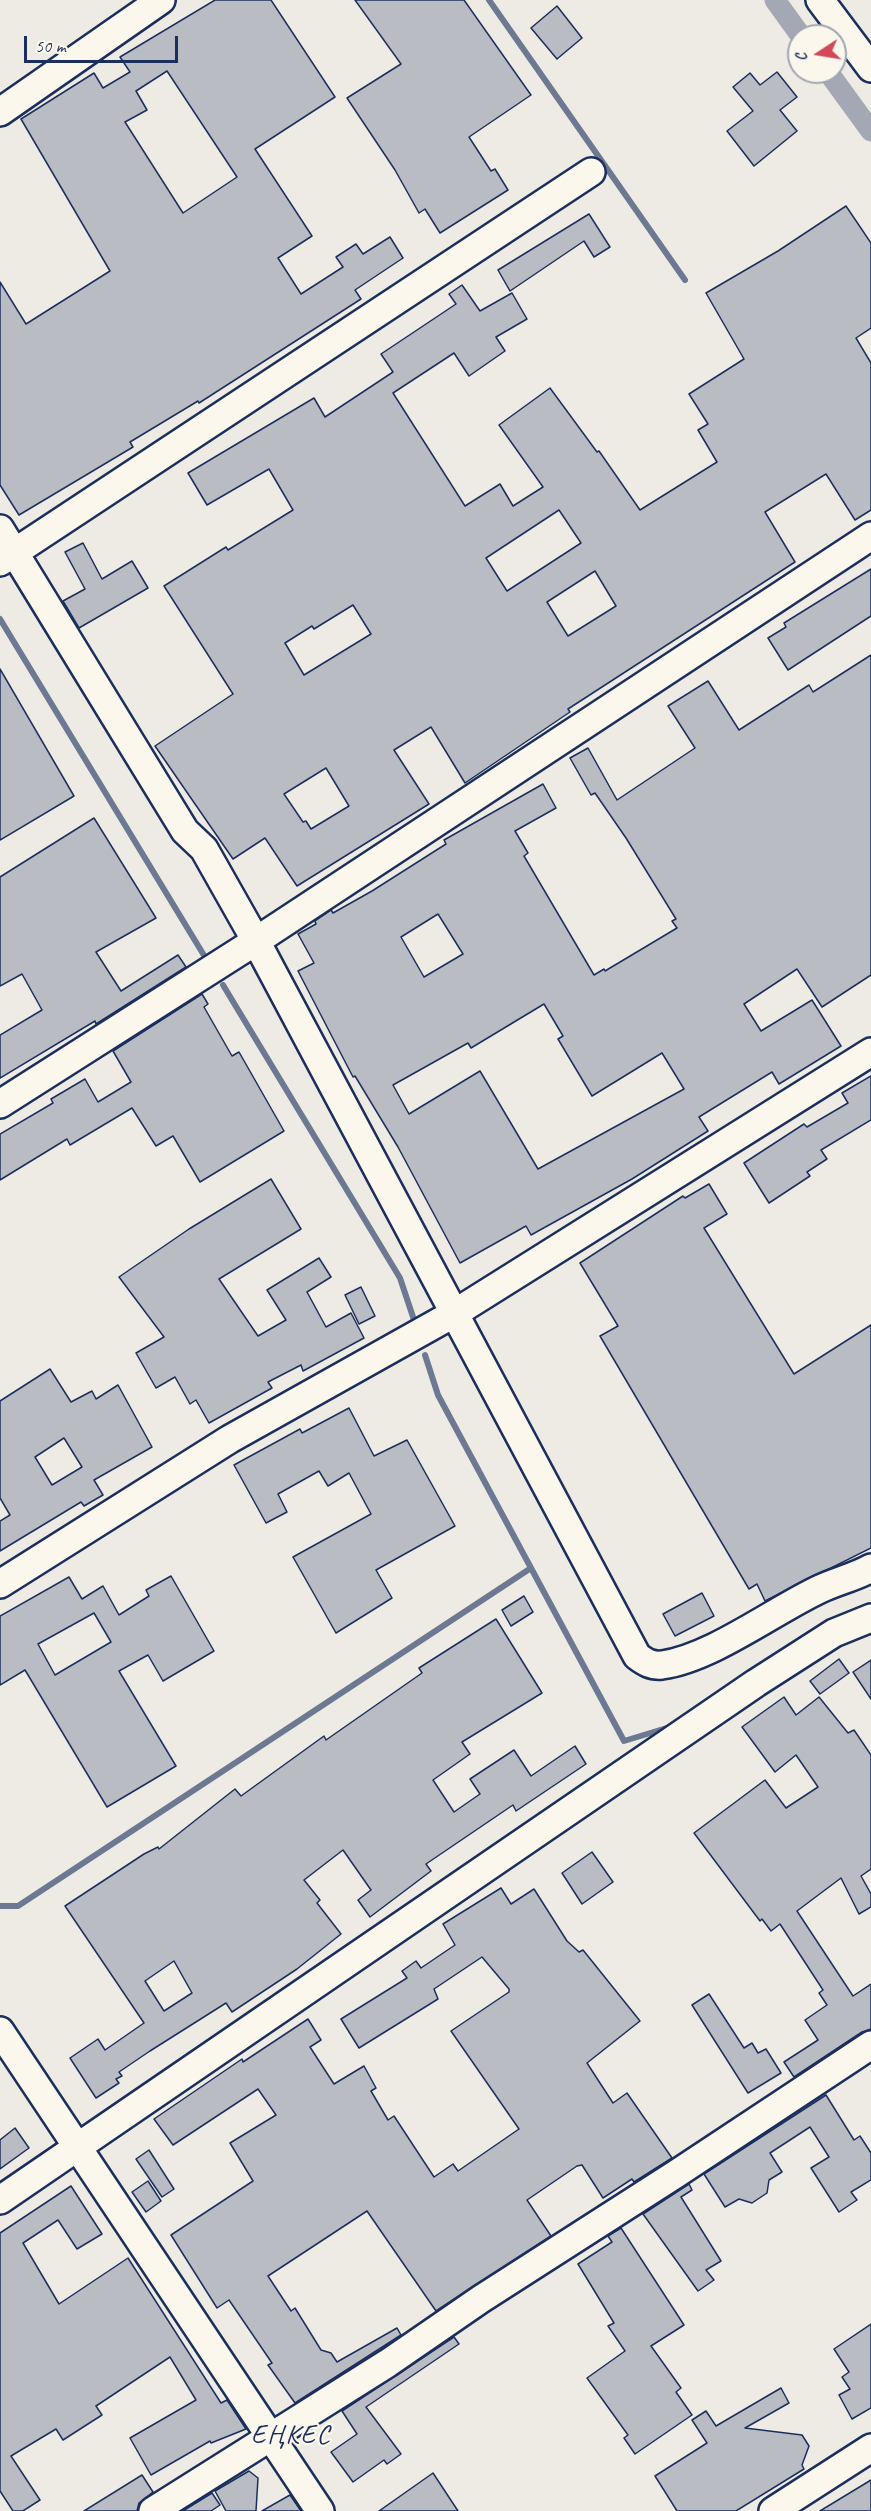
<!DOCTYPE html>
<meta charset="utf-8">
<style>
body{margin:0}
#map{position:relative;width:871px;height:2511px;overflow:hidden;background:#eeebe4;font-family:Caveat,sans-serif}
canvas{display:block}
.north{position:absolute;left:787px;top:24px;width:60px;height:60px;box-sizing:border-box;background:#fbf7ec;border:2px solid #a1a7b3;border-radius:50%;rotate:258deg;font-size:16px;font-weight:700;line-height:24px;text-align:center;color:#1b2f5e}
.north::after{content:'';display:block;margin:auto;width:21px;height:27px;background:#d1495b;clip-path:polygon(50% 0,100% 100%,50% 72%,0 100%)}
.scale{position:absolute;left:24px;top:36px;width:154px;height:27px;box-sizing:border-box;border:3px solid #1b2f5e;border-top:0;padding-left:8px;font-size:18px;line-height:21px;white-space:nowrap;color:#1b2f5e;-webkit-text-stroke:4px #fbf7ec;paint-order:stroke}
</style>
<div id="map">
<canvas width="871" height="2511"></canvas>
<div class="north">С</div>
<div class="scale">50 m</div>
</div>
<script>
const context = document.querySelector('canvas').getContext('2d');
context.lineJoin = 'round';
function strokePath(path, color, width, dash) { context.strokeStyle = color; context.lineWidth = width; context.lineCap = dash ? 'butt' : 'round'; context.setLineDash(dash || []); context.stroke(path); }
function fillPath(path, color) { context.fillStyle = color; context.fill(path, 'evenodd'); }
function label(font, color, halo, rows, align = 'center') {
  context.font = font + ' Caveat,sans-serif'; context.lineWidth = 4.5; context.setLineDash([]); context.textBaseline = 'middle'; context.strokeStyle = halo; context.fillStyle = color; for (const [text, x, y, turn = 0] of rows) {
    context.save(); context.translate(x, y); context.rotate((+turn || 0) * Math.PI / 180); context.textAlign = isNaN(turn) ? turn : align; if (halo) context.strokeText(text, 0, 0); context.fillText(text, 0, 0); context.restore();
  }
}
const stream = new Path2D(`
 M489 0 685 280
 M0 619 205 957
 M223 985 400 1278 415 1323
 M425 1355 438 1395 624 1741 670 1727
 M0 1906H18L531 1568`);
const canal = new Path2D(`
 M775 0 801 36
 M828 72 871 131`);
const building = new Path2D(`
 M215 0H271L335 97 255 149 312 236 278 258 301 294 343 267 336 257 356 244 363 254 390 237 403 258 355 290 361 299 199 403 198 401 130 442 133 447 19 515 0 485V282L26 324 110 271 21 119 94 73 103 88 130 72 120 57ZM167 71 237 177 183 213 125 122 147 110 136 91Z
 M355 0H464L531 95 469 137 491 171 495 169 508 190 440 233 425 209 419 213 395 170 347 98 401 64Z
 M557 6 582 38 557 59 531 28Z
 M777 72 797 97 780 110 797 131 754 166 727 131 753 111 733 87 750 73 760 85Z
 M846 206 871 243V328L856 338 871 363V510L855 520 826 474 765 512 795 562 568 709 570 712 465 783 431 727 394 750 429 804 297 886 265 838 233 859 155 746 233 694 164 586 226 547 228 550 293 510 269 469 207 505 188 473 314 398 325 417 393 372 381 354 456 304 449 294 462 285 480 311 512 293 527 319 496 337 505 351 469 376 454 353 393 393 465 506 500 484 513 506 543 487 499 425 550 388 597 452 599 451 640 510 717 462 698 430 708 424 689 394 744 359 706 293 778 251ZM559 510 581 543 507 591 486 558ZM595 571 616 606 568 636 547 602ZM353 605 371 634 304 675 285 643 312 626 314 629ZM326 768 349 806 311 829 306 821 303 822 284 794Z
 M589 214 610 247 594 257 584 241 510 291 498 270Z
 M83 543 102 579 132 561 148 588 79 628 63 601 85 589 65 552Z
 M871 569V616L788 670 768 638 786 627 784 623Z
 M871 655V975L822 1007 797 969 744 1004 761 1031 812 1000 841 1046 779 1084 772 1072 699 1117 708 1131 632 1179 531 1235 526 1226 460 1263 398 1147 355 1076 353 1077 298 971 314 963 298 934 316 924 315 921 331 910 333 913 372 891 446 844 444 840 543 784 556 808 515 831 528 853 524 856 594 975 604 969 605 971 677 928 672 921 676 919 626 838 595 793 591 795 570 758 588 748 617 800 695 748 668 706 708 681 739 730 809 685 813 692ZM438 914 463 954 424 977 401 937ZM544 1004 563 1036 558 1039 592 1096 662 1053 684 1089 538 1169 480 1071 409 1114 393 1085 468 1043 471 1048Z
 M0 669 74 796 0 840Z
 M94 818 156 918 96 952 121 991 178 955 186 967 96 1024 95 1021 0 1078V1035L42 1010 22 974 0 986V877Z
 M202 994 208 1004 204 1007 232 1056 239 1052 284 1131 200 1182 173 1136 156 1146 132 1108 70 1145 67 1139 0 1180V1134L53 1103 51 1099 85 1079 98 1102 131 1082 113 1051Z
 M871 1076V1120L821 1150 827 1159 807 1172 810 1176 769 1203 744 1163 804 1124 807 1127 848 1103 842 1093Z
 M271 1179 301 1229 219 1279 258 1336 286 1320 267 1290 319 1258 331 1277 307 1292 326 1327 351 1313 364 1338 303 1371 301 1365 268 1382 272 1388 209 1423 196 1400 190 1404 175 1377 156 1388 136 1353 164 1337 119 1277 189 1229Z
 M709 1184 727 1214 704 1228 794 1374 871 1325V1548L765 1601 757 1584 749 1589 600 1336 618 1326 580 1263 683 1196 685 1198Z
 M361 1287 375 1316 359 1324 345 1295Z
 M50 1369 71 1402 92 1391 96 1399 118 1385 152 1447 94 1480 103 1495 84 1506 81 1502 0 1551V1521L10 1515 0 1498V1401ZM64 1438 82 1467 52 1485 35 1457Z
 M349 1408 374 1456 407 1440 455 1526 376 1570 392 1598 336 1633 293 1557 371 1514 349 1473 328 1486 319 1471 278 1494 287 1512 266 1523 234 1465 300 1429 302 1433Z
 M171 1576 214 1651 163 1681 148 1655 119 1671 176 1766 107 1807 25 1670 0 1685V1616L69 1577 82 1599 103 1586 119 1615 149 1596 146 1590ZM94 1613 111 1642 55 1675 38 1644Z
 M702 1593 714 1616 675 1636 663 1614Z
 M524 1596 533 1612 511 1626 502 1610Z
 M496 1619 542 1693 462 1742 470 1754 433 1780 454 1812 480 1794 470 1779 514 1750 531 1776 575 1746 586 1764 516 1811 513 1805 426 1864 431 1871 370 1917 358 1900 371 1890 343 1850 304 1880 320 1900 317 1903 341 1934 297 1969 232 2012 226 2003 150 2051 119 2072 122 2076 116 2079 119 2083 96 2098 70 2058 98 2039 105 2050 144 2023 65 1906 144 1854 158 1847 159 1849 235 1789 241 1796 324 1736 326 1740 422 1673 419 1668ZM174 1961 192 1993 164 2011 145 1981Z
 M839 1659 849 1673 820 1694 810 1681Z
 M871 1660V1699L853 1672Z
 M784 1697 796 1715 819 1697 848 1733 854 1730 871 1755V1869L861 1876 871 1894V1907L859 1914 841 1878 797 1911 853 1996 871 1984V2029L862 2032 794 2077 784 2062 818 2040 805 2020 827 2005 819 1993 823 1990 780 1924 771 1931 762 1919 760 1921 694 1833 765 1780 786 1808 818 1787 796 1755 775 1772 742 1727Z
 M592 1852 613 1882 582 1904 562 1873Z
 M501 1888 511 1904 534 1889 567 1941 579 1952 583 1950 640 2021 587 2063 613 2103 627 2093 672 2158 634 2182 632 2179 603 2198 582 2165 577 2166 527 2200 551 2236 436 2311 367 2211 268 2276 291 2311 295 2308 321 2350 331 2353 337 2362 397 2328 401 2335 295 2403 268 2365 272 2363 229 2300 217 2308 171 2235 253 2181 230 2143 276 2115 258 2089 173 2145 154 2119 242 2059 243 2062 308 2019 321 2040 310 2047 334 2084 364 2066 376 2088 371 2091 388 2120 394 2116 434 2177 453 2164 458 2171 519 2129 451 2031 509 1992V1989L482 1957 434 1989 438 1999 359 2048 341 2019 407 1978 402 1971 416 1961 421 1968 455 1945 443 1924Z
 M709 1994 744 2048 752 2043 758 2053 766 2049 781 2073 748 2093 692 2005Z
 M826 2095 854 2140 860 2136 871 2153V2180L851 2192 857 2200 839 2212 811 2168 829 2157 810 2127 770 2153 782 2172 769 2180 767 2193 752 2203 739 2199 725 2207 704 2174Z
 M15 2128 29 2148 0 2169V2140Z
 M149 2150 174 2189 162 2197 136 2159Z
 M148 2181 161 2201 146 2212 132 2192Z
 M689 2184 692 2190 681 2197 721 2261 706 2270 714 2280 698 2291 643 2214Z
 M71 2186 102 2234 77 2249 58 2220 23 2243 59 2304 128 2258 221 2403 227 2400 246 2429 211 2443 210 2441 151 2475 130 2438 196 2400 170 2357 96 2406 102 2415 63 2440 56 2429 11 2456 40 2500 23 2511H13L0 2491V2233Z
 M621 2228 684 2325 651 2346 681 2388 676 2392 692 2415 635 2454 624 2438 628 2435 587 2378 625 2351 608 2326 614 2323 578 2264 612 2242 608 2236Z
 M871 2324V2408L852 2419 839 2395 850 2389 842 2377 849 2372 834 2349Z
 M454 2337 459 2344 366 2407 401 2454 387 2464 384 2460 353 2482 331 2452 357 2434 342 2411Z
 M781 2388 789 2403 745 2428 802 2435 809 2446 802 2465 804 2469 736 2511H677L655 2476 707 2443 692 2420 706 2411 716 2426Z
 M249 2471 258 2478 256 2511H226L215 2491Z
 M433 2473 458 2511H379Z
 M142 2475 153 2492 139 2503 137 2511H84Z
 M871 2480V2511H820Z
 M212 2493 220 2505 211 2511H183Z
 M290 2495 301 2511H262Z`);
const minor = new Path2D(`
 M820 0 871 68
 M0 112 161 0
 M0 529 185 831 204 849 256 941 637 1656C645 1662 651 1666 662 1665 712 1658 773 1611 820 1589 837 1581 855 1577 871 1568
 M0 562 591 172
 M0 1104 256 941 871 536
 M0 1584 230 1439 455 1313 871 1052
 M0 2031 320 2511
 M0 2200 756 1683 834 1633 871 1618
 M153 2511 388 2363 481 2299 676 2174 871 2045
 M773 2511 871 2448`);
const quarterNames = [
 ["ЕҢКЕС",291,2436]
];
strokePath(stream, '#6d7892', 6);
strokePath(canal, '#a3a8b4', 21);
fillPath(building, '#b9bcc3');
strokePath(building, '#1b2f5e', 1.5);
strokePath(minor, '#1b2f5e', 32);
strokePath(minor, '#fbf7ec', 27);
context.letterSpacing = '1.5px';
label('27px', '#1b2f5e', '#fbf7ec', quarterNames);
context.letterSpacing = '0px';
</script>
